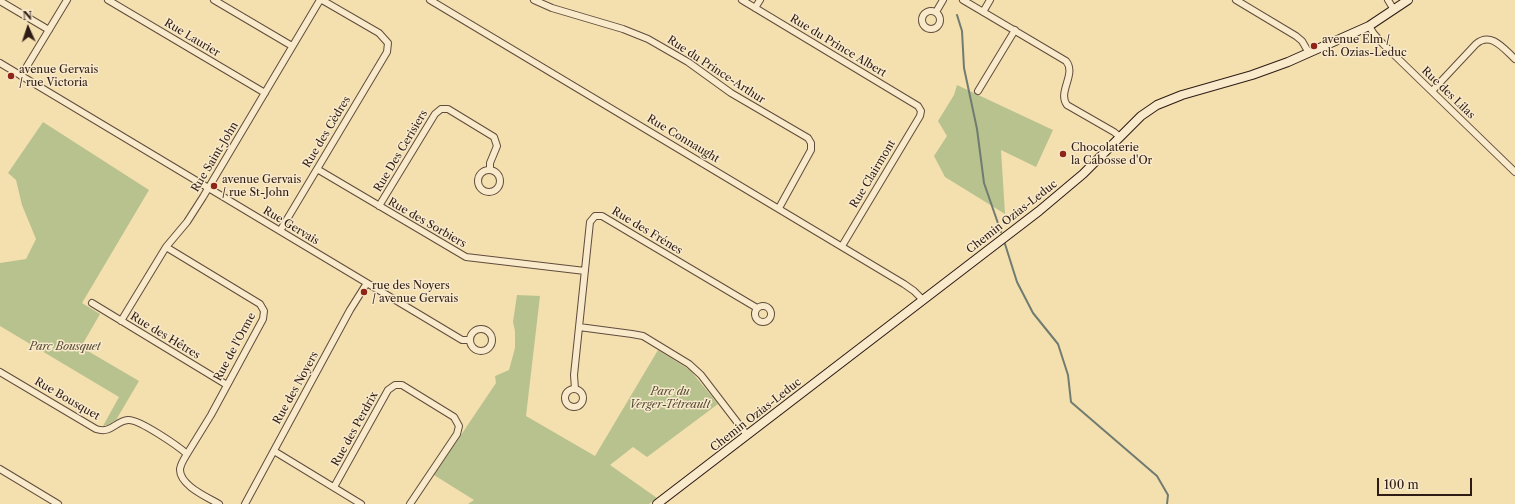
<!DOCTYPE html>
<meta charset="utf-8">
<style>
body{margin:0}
#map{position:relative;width:1515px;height:504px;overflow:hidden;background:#f4dfaf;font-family:"Libre Caslon Text",serif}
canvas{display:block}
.north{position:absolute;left:8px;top:8px;width:40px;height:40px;-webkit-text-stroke:3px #f8eacb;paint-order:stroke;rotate:357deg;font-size:11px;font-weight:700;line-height:16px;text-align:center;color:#2e1b15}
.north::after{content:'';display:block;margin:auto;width:14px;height:18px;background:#2e1b15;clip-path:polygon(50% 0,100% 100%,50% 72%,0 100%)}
.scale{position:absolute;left:1377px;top:478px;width:95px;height:18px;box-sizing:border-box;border:2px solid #2e1b15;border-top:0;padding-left:5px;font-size:12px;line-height:14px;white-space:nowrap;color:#2e1b15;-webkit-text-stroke:3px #f8eacb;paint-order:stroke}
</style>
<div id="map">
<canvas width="1515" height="504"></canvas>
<div class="north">N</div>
<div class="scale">100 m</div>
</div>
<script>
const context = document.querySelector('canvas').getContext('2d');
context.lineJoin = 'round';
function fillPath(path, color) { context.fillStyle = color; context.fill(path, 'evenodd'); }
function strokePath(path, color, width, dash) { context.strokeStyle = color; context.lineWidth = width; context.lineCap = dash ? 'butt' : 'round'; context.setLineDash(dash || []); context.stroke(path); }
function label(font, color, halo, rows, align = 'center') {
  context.font = font + ' "Libre Caslon Text",serif'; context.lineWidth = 3; context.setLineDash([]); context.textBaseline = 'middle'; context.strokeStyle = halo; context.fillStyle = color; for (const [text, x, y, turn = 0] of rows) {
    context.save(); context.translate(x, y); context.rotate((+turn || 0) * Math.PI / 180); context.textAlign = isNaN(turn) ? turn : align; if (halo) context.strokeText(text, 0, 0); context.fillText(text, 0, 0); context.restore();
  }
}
const green = new Path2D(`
 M957 85 1053 130 1036 167 1001 150 1005 214 945 177 934 156 947 136 938 121 954 95Z
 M43 122 149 190 82 303 100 314 81 347 139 381 116 420 108 425 103 426 119 397 0 326V263L26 259 36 239 22 205 16 180 8 173Z
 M517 295 540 296 526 416 595 456 658 350 690 370 718 404 647 457 633 447 610 465 657 498 649 504H468L474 500 434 475 496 383 495 376 509 370 515 348V331L513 322Z`);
const stream = new Path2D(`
 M957 15 962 31 964 68 977 129 984 183 1001 232
 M1005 244 1017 282 1033 313 1058 344 1068 375 1071 402 1157 476 1168 495 1167 504`);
const street = new Path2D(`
 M108 0 265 93
 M214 0 292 46
 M430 0 904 284 914 291 923 300
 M534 0 552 8 623 29 648 39 688 62 731 93 808 138 811 143V150L779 208
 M742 0 918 106 921 111 920 116 842 246
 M963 0 1066 61C1077 74 1057 92 1067 105L1114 132 1120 137
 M1236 0 1296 36 1302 41 1309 53
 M1388 0 1394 10
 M0 1 49 30
 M755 8 760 0
 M922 20a9 9 0 1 1 18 0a9 9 0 1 1-18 0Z
 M936 12 943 0
 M983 12 990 0
 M1369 26 1374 34 1383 44 1515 172
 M0 63 462 340H469
 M21 76 67 0
 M978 91 1015 30
 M1432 91 1476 44C1491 31 1504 49 1515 59
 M317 169 466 257 585 271
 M478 181a11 11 0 1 1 22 0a11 11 0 1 1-22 0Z
 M379 206 435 114 441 109H448L494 137 497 146 490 163V170
 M280 231 387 52 388 43 379 33 322 0
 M166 247 260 304 264 311 263 319 211 415 187 454
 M92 303 227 385
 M755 314a8 8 0 1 1 16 0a8 8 0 1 1-16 0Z
 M121 321 166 247 187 222 203 197 320 0
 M579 327 632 334 643 336 689 364 701 375 747 435
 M470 340a11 11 0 1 1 22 0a11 11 0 1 1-22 0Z
 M0 372 96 429C112 434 115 421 128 420 139 419 178 446 187 454 184 459 181 463 180 469 179 485 207 497 219 504
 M575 389 574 375 590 222 595 216H602L757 308
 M565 398a9 9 0 1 1 18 0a9 9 0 1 1-18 0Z
 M274 451 361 504
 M0 469 58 504
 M334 487 388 390 395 385H402L454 417 459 426 457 434 410 504
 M245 504 350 310 367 283`);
const secondary = new Path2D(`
 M657 504 1039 211 1083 174 1141 116 1157 105 1182 95 1252 75 1288 62 1369 26 1408 0`);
const markers = [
 [1314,46,4,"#8f2418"],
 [11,76,4,"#8f2418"],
 [1063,154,4,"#8f2418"],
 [214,186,4,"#8f2418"],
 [364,292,4,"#8f2418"]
];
const streetNames = [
 ["Rue Laurier",192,38,31],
 ["Rue du Prince Albert",838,46,31],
 ["Rue du Prince-Arthur",716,70,33],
 ["Rue des Lilas",1448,93,44],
 ["Rue des Cèdres",327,132,-59],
 ["Rue Connaught",683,139,31],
 ["Rue Des Cerisiers",401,151,-59],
 ["Rue Saint-John",215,157,-59],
 ["Rue Clairmont",873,174,-59],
 ["Chemin Ozias-Leduc",1012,217,-38],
 ["Rue des Sorbiers",427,223,30],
 ["Rue Gervais",291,226,31],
 ["Rue des Frénes",647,231,31],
 ["Rue des Hêtres",165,336,31],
 ["Rue de l'Orme",235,347,-62],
 ["Rue des Noyers",296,388,-61],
 ["Rue Bousquet",67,399,30],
 ["Chemin Ozias-Leduc",756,415,-38],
 ["Rue des Perdrix",355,429,-61]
];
const poiNames = [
 ["avenue Elm /",1322,40],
 ["ch. Ozias-Leduc",1322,53],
 ["avenue Gervais",19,70],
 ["/ rue Victoria",19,83],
 ["Chocolaterie",1071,148],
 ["la Cabosse d'Or",1071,161],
 ["avenue Gervais",222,180],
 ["/ rue St-John",222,193],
 ["rue des Noyers",372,286],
 ["/ avenue Gervais",372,299]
];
const parkNames = [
 ["Parc Bousquet",65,347],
 ["Parc du",670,392],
 ["Verger-Tétreault",670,405]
];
fillPath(green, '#b8c28e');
strokePath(stream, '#707c70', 2);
strokePath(street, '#604c3c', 8);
strokePath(secondary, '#2e1b15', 10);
strokePath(street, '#f8eacb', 6);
strokePath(secondary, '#f8eacb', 8);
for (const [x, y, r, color] of markers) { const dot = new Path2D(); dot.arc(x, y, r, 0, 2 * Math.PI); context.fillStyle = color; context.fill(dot); strokePath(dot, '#f8eacb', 1.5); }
label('11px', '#2e1b15', '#f8eacb', streetNames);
label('11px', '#2e1b15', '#f8eacb', poiNames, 'left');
label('italic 11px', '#574d39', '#f8eacb', parkNames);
</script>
